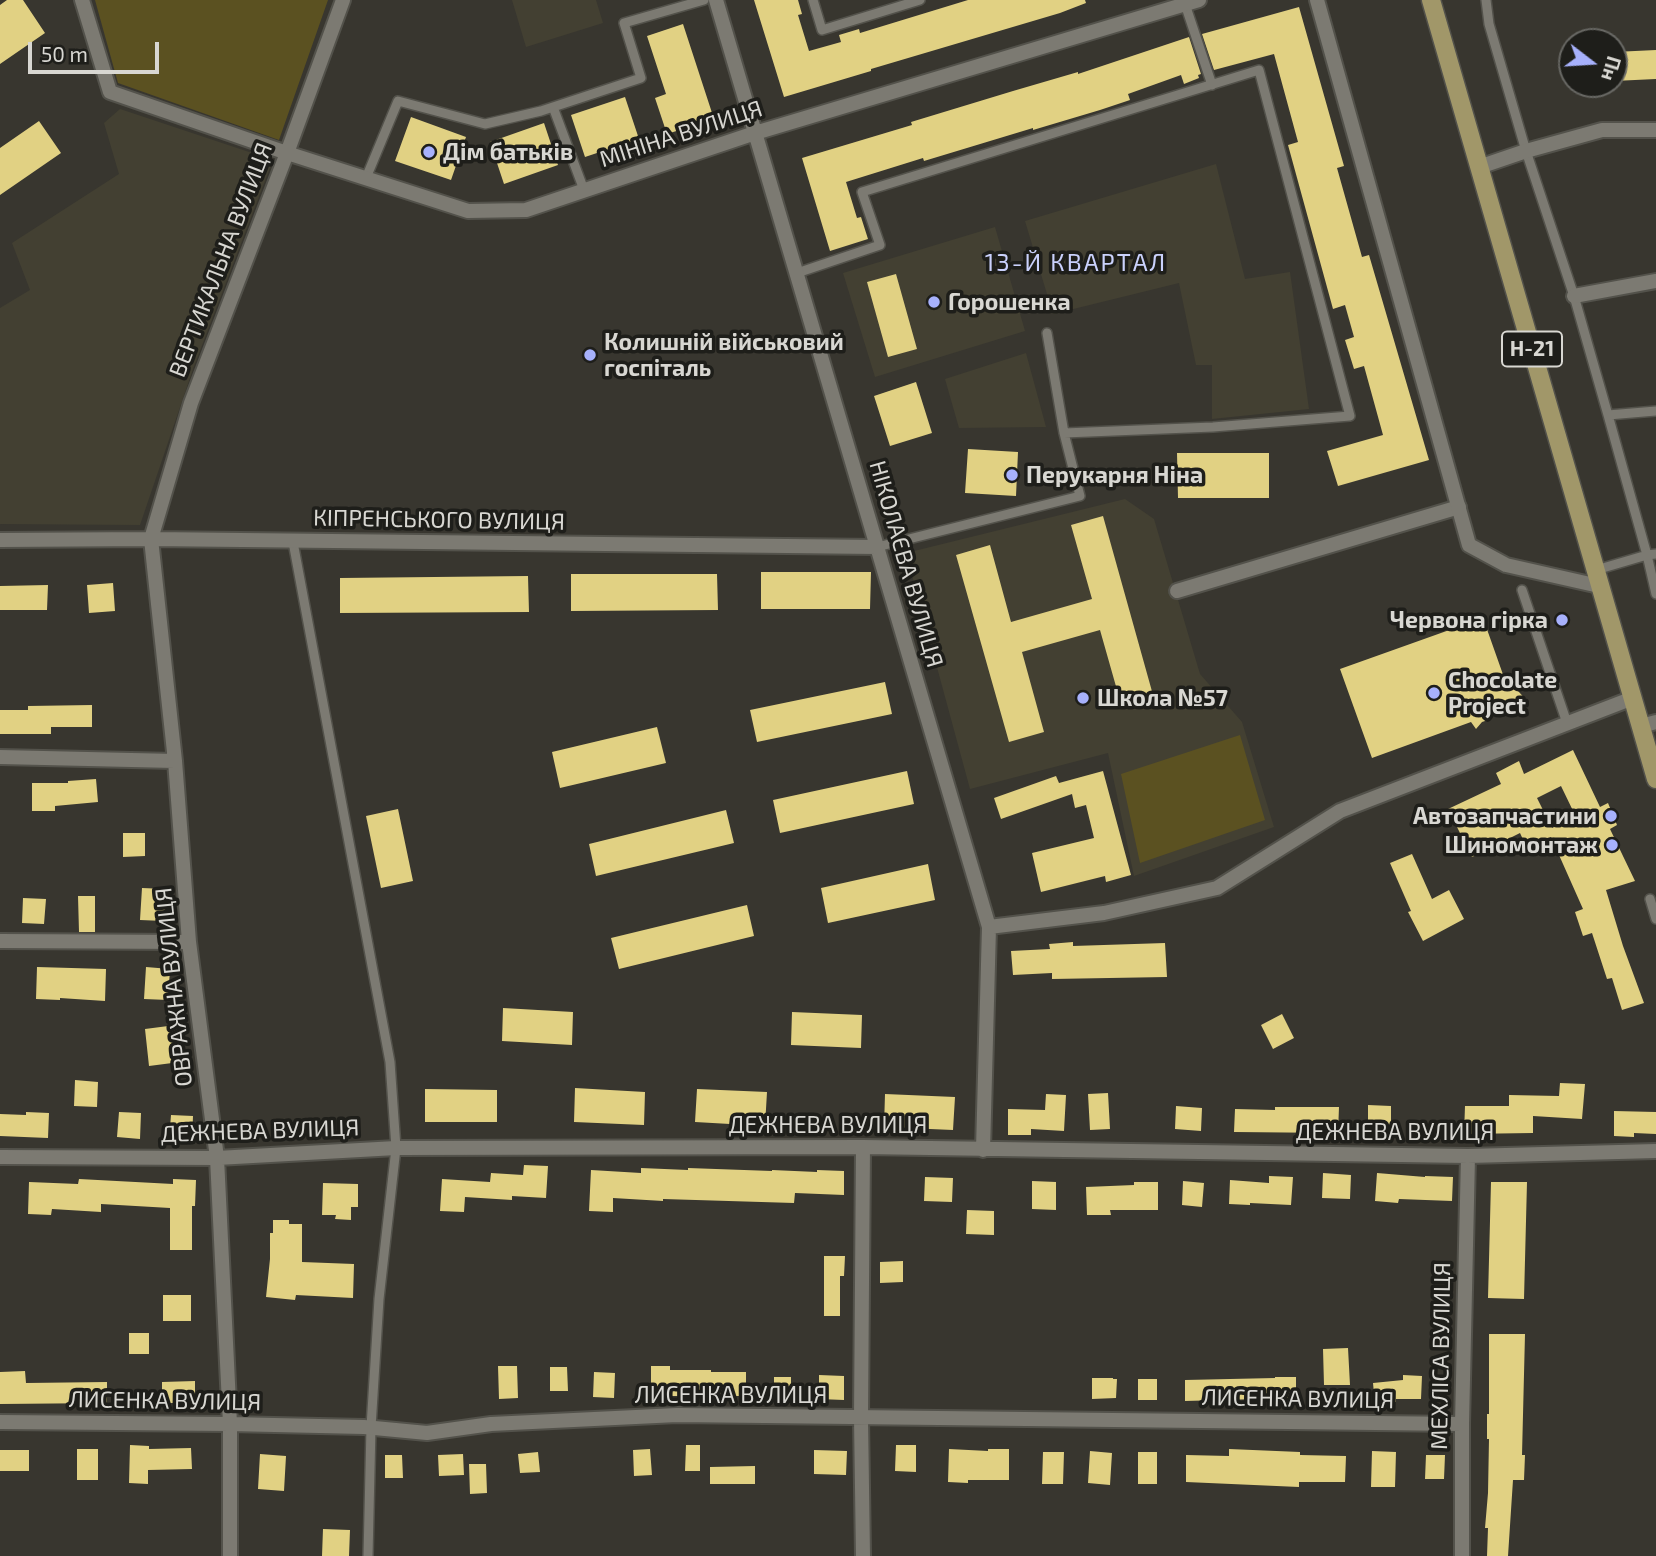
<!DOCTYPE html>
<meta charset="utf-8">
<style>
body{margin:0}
#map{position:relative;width:1656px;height:1556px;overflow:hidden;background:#38362f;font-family:"Exo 2",sans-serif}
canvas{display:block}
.north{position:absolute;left:1558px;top:28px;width:70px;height:70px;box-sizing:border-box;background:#1e1e1a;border:2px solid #686864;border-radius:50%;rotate:107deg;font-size:19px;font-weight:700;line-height:28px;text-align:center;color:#d8d7d2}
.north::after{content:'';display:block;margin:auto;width:24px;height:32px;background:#a7b1fc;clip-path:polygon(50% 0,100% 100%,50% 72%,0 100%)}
.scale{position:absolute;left:28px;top:42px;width:131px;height:32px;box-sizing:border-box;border:4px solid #d8d7d2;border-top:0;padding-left:9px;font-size:21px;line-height:24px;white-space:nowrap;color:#d8d7d2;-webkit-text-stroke:5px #1e1e1a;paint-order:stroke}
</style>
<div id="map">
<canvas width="1656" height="1556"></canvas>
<div class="north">Пн</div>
<div class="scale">50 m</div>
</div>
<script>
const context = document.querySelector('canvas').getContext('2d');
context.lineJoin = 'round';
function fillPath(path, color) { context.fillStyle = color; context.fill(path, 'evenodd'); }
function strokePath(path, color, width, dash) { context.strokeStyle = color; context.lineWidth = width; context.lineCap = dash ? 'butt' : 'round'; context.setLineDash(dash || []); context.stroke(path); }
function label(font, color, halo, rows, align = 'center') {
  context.font = font + ' "Exo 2",sans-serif'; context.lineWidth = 7; context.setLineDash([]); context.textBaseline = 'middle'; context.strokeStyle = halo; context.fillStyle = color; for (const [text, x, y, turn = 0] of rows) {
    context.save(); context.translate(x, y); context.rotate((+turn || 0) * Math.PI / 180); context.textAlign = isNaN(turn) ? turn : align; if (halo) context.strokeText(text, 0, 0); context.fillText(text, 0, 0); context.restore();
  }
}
const built = new Path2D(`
 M512 0H596L603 23 526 47Z
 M120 109 273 160 193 369 140 525 0 524V308L30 290 12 243 119 174 104 123Z
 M1216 164 1245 279 1290 272 1309 409 1212 419V365H1196L1179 283 1053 314 1025 221Z
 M995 227 1025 331 875 377 843 273Z
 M1026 353 1046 427 959 428 945 379Z
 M1125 499 1154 519 1200 674 1242 722 1274 827 1134 876 1108 753 970 789 906 553Z`);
const green = new Path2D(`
 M95 0H328L279 140 118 83Z
 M1240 735 1265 820 1140 863 1121 774Z`);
const building = new Path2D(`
 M7 0H23L45 33 0 64V5Z
 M754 0H798L802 14 798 15 809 51 841 42 839 35 859 29 860 33 968 0H1085L1086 3 1060 13 871 69V71L784 97Z
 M1299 7 1344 166 1337 168 1362 257 1369 255 1429 460 1338 486 1327 451 1383 435 1364 366 1354 369 1345 340 1354 337 1345 305 1333 309 1288 145 1298 142 1274 54 1214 70 1202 34Z
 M683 24 714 119 667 134 655 98 666 94 647 36Z
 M1189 37 1201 74 1198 75 1199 78 1184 84 1181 75 1128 94 1130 100 1100 110 1033 130V128L924 161 923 158 846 182 857 218 861 217 868 239 830 251 802 158 912 125 911 122 1013 91 1078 72V74Z
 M1656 50V79L1614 81V52Z
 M625 97 639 139 585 157 571 115Z
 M411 117 466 137 451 180 395 161Z
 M39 121 61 153 0 195V148Z
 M544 123 558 165 504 184 490 142Z
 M896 274 917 349 888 357 867 282Z
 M916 382 932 433 890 446 874 396Z
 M968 449 1018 452 1016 496 965 493Z
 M1177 453H1269V498H1178Z
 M1103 516 1153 695 1121 704 1100 630 1022 652 1044 732 1009 742 956 555 990 545 1011 622 1092 599 1071 525Z
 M761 572H871L870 609H761Z
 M571 574H717L718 610 571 611Z
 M528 576 529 612 340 613V578Z
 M113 583 115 611 89 613 87 585Z
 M48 585 47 610H0V586Z
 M1483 618 1506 683 1510 682 1528 702 1489 716 1491 719 1482 722 1476 729 1471 722 1372 758 1340 669Z
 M885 682 892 714 757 742 750 710Z
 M92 705V727H51V734H0V710H28V706Z
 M657 727 666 763 560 788 552 752Z
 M1573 750 1600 807 1608 803 1617 825 1610 829 1635 881 1606 890 1623 946 1644 1003 1622 1010 1612 978 1607 979 1592 933 1583 936 1575 912 1583 909 1551 837 1527 848 1520 833 1472 857 1448 809 1501 784 1496 773 1519 761 1524 774ZM1561 786 1576 817 1552 828 1537 798Z
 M907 771 914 804 780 833 773 800Z
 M1103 771 1131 875 1106 882 1105 876 1041 892 1032 853 1094 838 1086 805 1075 808 1072 794 1001 819 994 798 1056 776 1059 783Z
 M96 779 98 802 55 806V811H32V783H68V781Z
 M398 809 413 881 381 888 366 816Z
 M726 810 734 843 596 876 589 844Z
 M123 833H145V856L123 857Z
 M1412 854 1432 899 1449 890 1464 919 1423 941 1408 912 1411 911 1390 863Z
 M928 864 935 900 828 923 821 888Z
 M142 888 166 889 164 921 140 920Z
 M78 896H95V932H79Z
 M23 898 46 899 44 924 22 923Z
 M747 905 754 936 619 969 611 938Z
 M1073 942V946L1165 943 1167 977 1052 979V973L1013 975 1011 951 1050 949 1049 944Z
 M37 967 106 969 105 1001 60 998V1000L36 999Z
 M146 967 170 969 168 1000 144 999Z
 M503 1008 573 1012 572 1045 502 1041Z
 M792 1012 862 1015 861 1048 791 1045Z
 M1282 1014 1294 1038 1273 1049 1261 1025Z
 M176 1025 180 1062 149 1066 145 1029Z
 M75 1080 98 1082 97 1107 74 1106Z
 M1560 1083 1585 1084 1582 1119 1533 1116V1133L1464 1134 1465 1106H1509V1095L1559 1096Z
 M575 1088 645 1092 644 1125 574 1122Z
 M425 1089 497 1090V1122H425Z
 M697 1089 767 1092 765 1126 695 1122Z
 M1108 1093 1110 1129 1090 1130 1088 1094Z
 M885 1094 955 1097 953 1130 884 1127Z
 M1046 1094 1066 1095 1064 1131 1031 1129V1135H1008V1109L1045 1110Z
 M1368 1105 1391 1106V1132H1368Z
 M1176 1106 1202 1108 1201 1131 1175 1129Z
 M1275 1107H1339L1338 1133 1234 1132 1235 1109 1275 1110Z
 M1614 1111 1656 1112V1134L1634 1133V1137L1614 1136Z
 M26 1112 49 1113 48 1138 0 1136V1114L26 1115Z
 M119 1112 141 1113 140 1139 117 1137Z
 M171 1115 193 1116 192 1141 169 1140Z
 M524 1165 548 1166 546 1198 512 1196V1200L465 1197 464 1212 440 1211 442 1179 490 1182 491 1173 523 1175Z
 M641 1168 688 1170V1168L772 1171V1170L817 1172V1170L844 1171V1195L795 1193 794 1203 663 1199V1201L613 1198V1212L589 1211 591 1170 641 1173Z
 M1323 1173 1351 1175 1350 1199 1322 1198Z
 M1377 1173 1425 1177V1176L1453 1177 1452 1201 1399 1199 1398 1203 1375 1201Z
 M1269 1176 1293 1177 1291 1205 1250 1203V1205L1229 1204 1230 1180 1269 1183Z
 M925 1177 953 1178 952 1202 924 1201Z
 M79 1179 173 1184V1179L196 1180 195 1206H192V1250H170V1208L101 1204V1212L52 1209 51 1215 28 1214 29 1182 78 1184Z
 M1032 1181 1056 1182V1210L1032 1209Z
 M1183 1181 1204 1183 1202 1207 1182 1205Z
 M1134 1182H1158V1210H1110L1111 1215H1087L1086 1187 1134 1185Z
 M1491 1182H1527L1524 1299 1488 1298Z
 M323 1183 358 1184V1207H351V1220L335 1219 336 1215H322Z
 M967 1210 994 1211V1235L966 1234Z
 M273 1220H289V1224H302V1262L354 1264 353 1298 296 1295 295 1300 266 1297 270 1259V1233H273Z
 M824 1256H845L844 1276H840V1316H824Z
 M903 1261V1282L880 1283V1262Z
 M163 1295H191V1321H163Z
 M129 1333H149V1354H129Z
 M1489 1334H1525L1522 1455H1525L1524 1480H1513L1508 1556H1487L1488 1528H1485L1488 1493 1489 1439H1487V1414H1489Z
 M1348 1348 1350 1385H1324L1323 1349Z
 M498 1366H517L518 1398 499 1399Z
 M651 1366H670V1370H711V1372H746V1396H651Z
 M550 1367H567L568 1391H550Z
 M25 1371 26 1383 107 1382V1403L0 1404V1372Z
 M594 1372 615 1373 614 1398 593 1397Z
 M819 1375 844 1376V1400L819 1399Z
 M1403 1375 1422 1376 1421 1399H1396V1402L1375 1404 1373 1383 1403 1380Z
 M774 1377H791V1398L774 1399Z
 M1275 1377H1296V1398L1185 1401V1380L1275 1378Z
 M1092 1378H1113V1379H1117L1116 1398 1092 1399Z
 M1138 1379H1157V1400H1138Z
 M195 1381V1403H162V1382Z
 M130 1445 149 1446V1449L191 1448 192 1469 148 1470V1484L129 1483Z
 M686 1445H700V1471H685Z
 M896 1445H916V1472L895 1471Z
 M77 1449H98V1480H77Z
 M650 1449 652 1475 634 1476 633 1450Z
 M949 1449 988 1451V1449H1009V1480H968V1483L948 1482Z
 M1229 1449 1300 1452V1455L1346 1456 1345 1482H1299V1487L1186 1482V1455L1229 1456Z
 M0 1450H29V1471H0Z
 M814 1450 847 1451 846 1475 814 1474Z
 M1090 1451 1112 1453 1110 1485 1088 1483Z
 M1372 1451 1396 1452 1395 1487H1371Z
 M538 1452 540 1472 520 1473 518 1454Z
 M1043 1452H1064L1063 1484H1042Z
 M1138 1452H1157V1484H1138Z
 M260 1454 286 1456 284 1491 258 1489Z
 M463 1454 464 1475 439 1476 438 1455Z
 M385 1455H402L403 1478H385Z
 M1426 1455H1445L1444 1479H1425Z
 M469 1464H486L487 1493 470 1494Z
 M755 1466V1484H710V1467Z
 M323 1529 350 1530 349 1556H322Z`);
const service = new Path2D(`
 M813 0 822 30 920 0
 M1486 0 1489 24 1526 151 1574 296 1608 415 1647 555 1656 594
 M1185 4 1212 85
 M553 107 584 190
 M366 178 398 101 485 124 541 111 641 78 624 23 704 0
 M797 273 880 245 862 192 1259 70 1350 416 1213 427 1064 433 1080 496 877 547
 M1047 333 1064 433
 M1608 415 1656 411
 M293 542 390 1062 396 1148 379 1299 371 1427 368 1556
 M1596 570 1647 555 1656 554
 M1522 590 1567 723
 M1650 899 1656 919`);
const pedestrian = new Path2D(`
 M1177 591 1459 507`);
const minor = new Path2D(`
 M82 0 110 92 287 153 468 211 526 210 755 133 1199 0
 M716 0 989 927 983 1150
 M1317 0 1469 545 1506 565 1599 586
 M1479 167 1526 151 1602 130H1656
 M1574 296 1656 281
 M0 540 151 539 877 547
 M1641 726 1656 722
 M0 757 175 761
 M989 927 1104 913 1217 888 1340 811 1633 698
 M0 941 189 942
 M0 1157 217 1158 396 1148 863 1147 1468 1156 1656 1151
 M0 1422 230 1424 364 1427 427 1433 491 1424 677 1415 1462 1424
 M230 1556V1424L217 1158 189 942 175 761 151 539 191 403 287 153 343 0
 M863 1556 861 1418 863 1147
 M1462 1556V1424L1468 1156`);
const primary = new Path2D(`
 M1431 0 1656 779`);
const markers = [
 [429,152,7,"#a7b1fc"],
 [934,302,7,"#a7b1fc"],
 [590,355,7,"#a7b1fc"],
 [1012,475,7,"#a7b1fc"],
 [1562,620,7,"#a7b1fc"],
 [1434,693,7,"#a7b1fc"],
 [1083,698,7,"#a7b1fc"],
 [1611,816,7,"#a7b1fc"],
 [1612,845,7,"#a7b1fc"]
];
const shields = [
 [1532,349,60]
];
const shieldNames = [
 ["Н-21",1532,349]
];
const streetNames = [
 ["МІНІНА ВУЛИЦЯ",681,134,-18],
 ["ВЕРТИКАЛЬНА ВУЛИЦЯ",221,260,-69],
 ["КІПРЕНСЬКОГО ВУЛИЦЯ",439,520,1],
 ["НІКОЛАЄВА ВУЛИЦЯ",906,564,74],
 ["ОВРАЖНА ВУЛИЦЯ",174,987,-96],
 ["ДЕЖНЕВА ВУЛИЦЯ",828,1125],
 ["ДЕЖНЕВА ВУЛИЦЯ",260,1131,-2],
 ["ДЕЖНЕВА ВУЛИЦЯ",1395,1132],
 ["МЕХЛІСА ВУЛИЦЯ",1441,1356,-89],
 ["ЛИСЕНКА ВУЛИЦЯ",731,1395],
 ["ЛИСЕНКА ВУЛИЦЯ",1298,1399,1],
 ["ЛИСЕНКА ВУЛИЦЯ",165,1401,1]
];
const poiNames = [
 ["Дім батьків",443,152],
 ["Горошенка",948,302],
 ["Колишній військовий",604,342],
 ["госпіталь",604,368],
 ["Перукарня Ніна",1026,475],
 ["Червона гірка",1548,620,"right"],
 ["Chocolate",1448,680],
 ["Project",1448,706],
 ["Школа №57",1097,698],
 ["Автозапчастини",1597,816,"right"],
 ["Шиномонтаж",1598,845,"right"]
];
const neighbourhoodNames = [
 ["13-Й КВАРТАЛ",1076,263]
];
fillPath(built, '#434032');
fillPath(green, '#5b5121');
fillPath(building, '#e1d183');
strokePath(service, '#53524b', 12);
strokePath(pedestrian, '#53524b', 18);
strokePath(minor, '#53524b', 18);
strokePath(primary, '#53524b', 21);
strokePath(service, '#7c7a72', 9);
strokePath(pedestrian, '#7c7a72', 14);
strokePath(minor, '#7c7a72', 14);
strokePath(primary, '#a19769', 18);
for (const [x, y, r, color] of markers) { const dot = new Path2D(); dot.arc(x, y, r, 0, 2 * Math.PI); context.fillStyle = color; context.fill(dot); strokePath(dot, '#1e1e1a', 2.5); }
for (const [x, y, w] of shields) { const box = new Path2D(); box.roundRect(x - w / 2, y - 17.5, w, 35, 5); context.fillStyle = '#1e1e1a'; context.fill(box); strokePath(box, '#d8d7d2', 2); }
label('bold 21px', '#d8d7d2', null, shieldNames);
label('23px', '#d8d7d2', '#1e1e1a', streetNames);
label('bold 23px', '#d8d7d2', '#1e1e1a', poiNames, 'left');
context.letterSpacing = '2px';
label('24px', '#cad1fc', '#1e1e1a', neighbourhoodNames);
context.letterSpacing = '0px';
</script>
